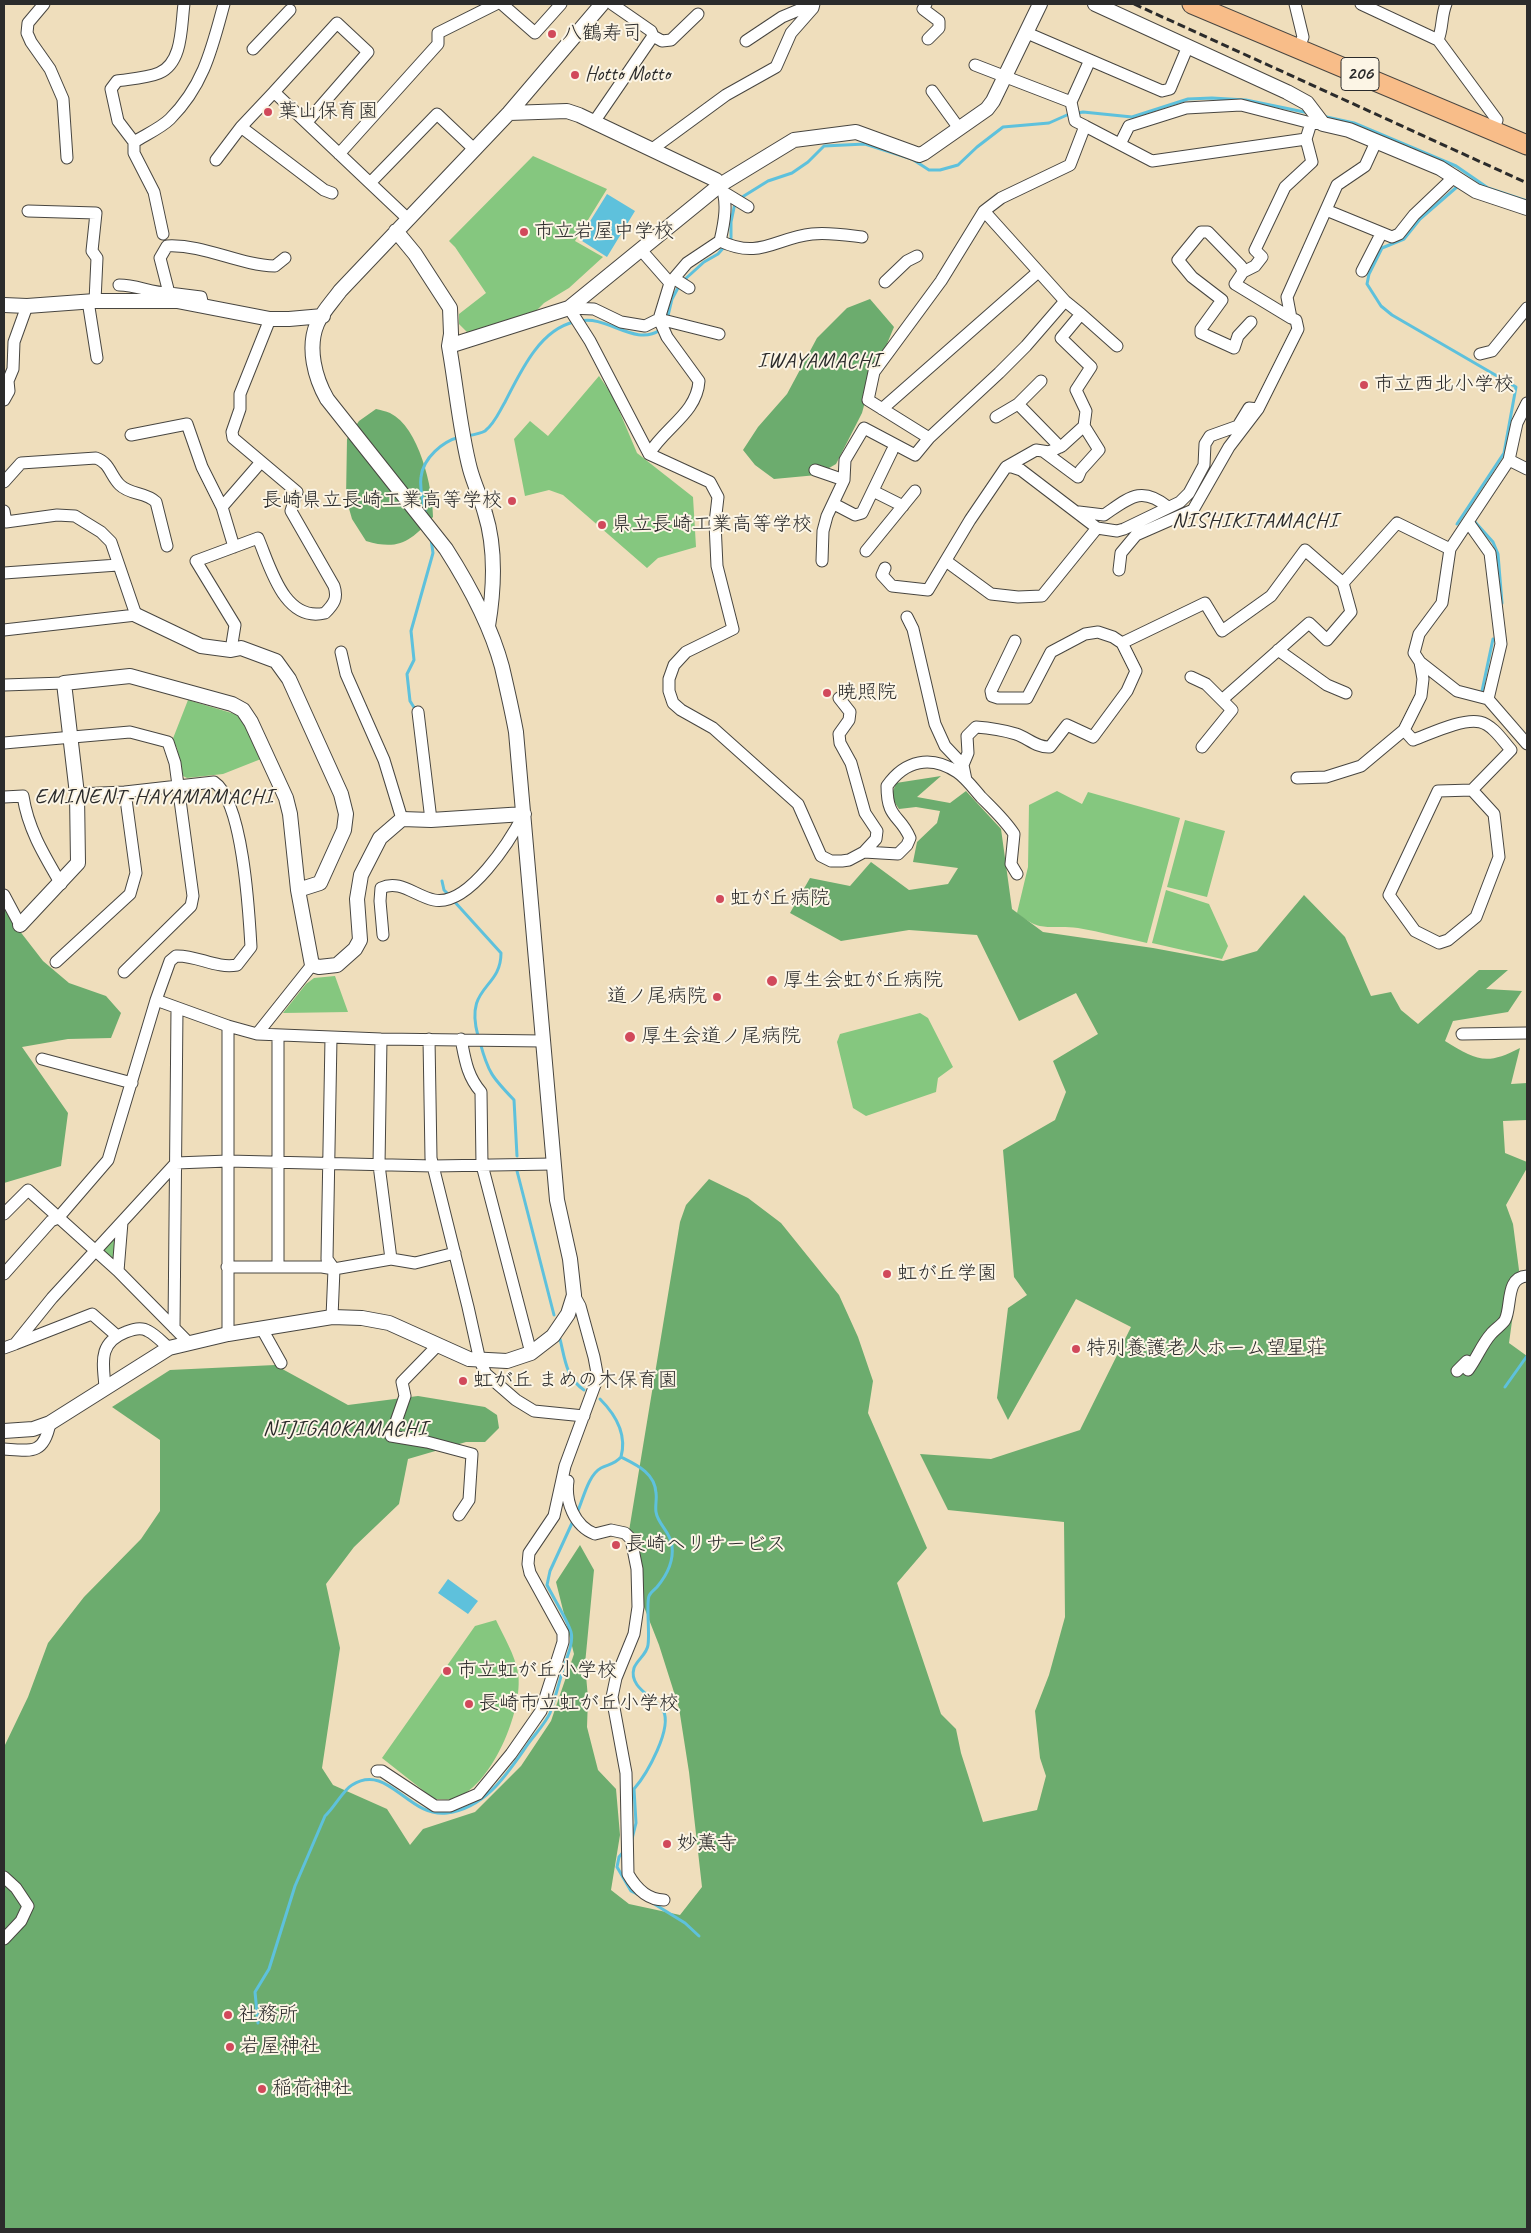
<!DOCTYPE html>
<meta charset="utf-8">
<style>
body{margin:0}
#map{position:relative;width:1531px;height:2233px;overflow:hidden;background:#efdebc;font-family:Caveat,sans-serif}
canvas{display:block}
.frame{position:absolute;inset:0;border:5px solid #2b2b2b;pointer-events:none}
</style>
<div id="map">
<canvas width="1531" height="2233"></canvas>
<div class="frame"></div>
</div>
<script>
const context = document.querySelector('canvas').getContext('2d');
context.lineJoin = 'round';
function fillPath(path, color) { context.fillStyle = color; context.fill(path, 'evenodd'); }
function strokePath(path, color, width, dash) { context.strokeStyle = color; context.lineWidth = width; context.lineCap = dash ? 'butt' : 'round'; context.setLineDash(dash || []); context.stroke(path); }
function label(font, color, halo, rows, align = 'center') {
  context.font = font + ' Caveat,"Klee One",sans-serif'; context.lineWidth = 4; context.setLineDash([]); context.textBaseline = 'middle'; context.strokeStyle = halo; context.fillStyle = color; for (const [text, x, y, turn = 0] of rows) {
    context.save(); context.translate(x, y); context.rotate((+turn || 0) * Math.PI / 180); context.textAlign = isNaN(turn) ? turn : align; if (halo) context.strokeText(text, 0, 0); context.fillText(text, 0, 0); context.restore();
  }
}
const green = new Path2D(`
 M533 156 607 189 575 241 603 257 569 288 544 303 533 314 468 333 459 324V314L486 293 455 247 449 241Z
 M599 376 613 396 637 453 693 497 696 547 658 558 647 568 563 495 549 490 525 496 514 439 530 421 548 436Z
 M188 700 235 714 242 719 261 759 223 774 187 778 181 775 177 748 172 741Z
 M1057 791 1082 804 1088 792 1180 818 1147 943C1124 938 1101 932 1078 928 1050 924 1042 934 1017 913L1028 867 1029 805Z
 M1185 820 1225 831 1207 897 1167 887Z
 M1166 890 1209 904 1228 946 1222 959 1152 943Z
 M335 976 348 1012 283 1013 306 984 314 978Z
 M920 1013 928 1018 953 1067 938 1078 936 1092 866 1116 853 1108 837 1042 840 1034Z
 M117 1234 116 1265 104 1254V1249Z
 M496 1620C504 1637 515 1655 518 1673 524 1709 491 1789 453 1799 447 1800 440 1799 434 1799L382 1758 475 1626Z`);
const forest = new Path2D(`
 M870 299 894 327 869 387 862 413 836 464 817 475 774 479 755 465 743 450 758 427 787 394 817 338 847 308Z
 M376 409C380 410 386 411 390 413 419 427 433 488 433 517 411 541 399 551 366 541L352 519 346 498 347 439 359 421Z
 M941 776 917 797 950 803 966 791 1001 829 1012 909 1043 932 1153 948 1223 961 1257 951 1304 895 1345 937 1371 996 1391 992 1401 1010 1418 1024 1479 970H1508L1486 989 1522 991 1508 1012 1453 1021 1445 1041C1476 1060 1486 1066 1520 1048L1511 1084 1527 1083V1120L1503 1121 1505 1153 1527 1162V1168L1506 1205 1513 1224 1519 1270 1509 1343 1527 1356V2229H4V1747L28 1697 48 1643 84 1597 141 1539 160 1511V1440L112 1407 170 1370 275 1365 348 1405 418 1396 485 1407 497 1415 499 1428 485 1442H466L408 1459 399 1504 354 1547 326 1584 340 1648 322 1768 333 1785 387 1809 410 1845 423 1829 475 1812 521 1766 551 1721 574 1654 556 1582 580 1545 594 1570 585 1664 588 1698 587 1727 598 1770 616 1789 620 1835 611 1890 629 1904 680 1915 702 1887 689 1772 679 1708 659 1645 633 1579 628 1537 680 1222 686 1205 709 1179 748 1198 781 1223 839 1295 858 1337 873 1381 868 1413 927 1548 897 1583 941 1714 956 1729 961 1753 983 1822 1037 1810 1046 1776 1040 1758 1035 1711 1049 1675 1065 1617 1064 1522 948 1510 920 1454 991 1459 1080 1430 1131 1327 1076 1299 1008 1420 997 1398 1008 1308 1027 1295 1014 1277 1003 1150 1055 1120 1066 1092 1053 1061 1098 1034 1076 993 1019 1021 977 935 909 930 841 941 790 913 810 878 850 886 871 862 909 890 948 884 958 868 913 862 917 842 937 823 940 811 916 807 899 809 891 797 896 783Z
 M4 907 12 921 43 961 69 983 106 996 121 1013 111 1038 68 1039 22 1047 68 1113 61 1166 4 1183Z`);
const water = new Path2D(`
 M607 194 635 211 607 257 579 239Z
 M448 1579 478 1601 468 1614 438 1593Z`);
const stream = new Path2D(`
 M1322 116 1354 123 1456 166 1488 188 1527 201
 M739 199 768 181 792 173 808 162 824 146 865 144 912 159 929 170H940L958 165 977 147 1003 127 1049 123 1067 115 1083 112 1132 117 1188 99 1212 98 1246 100 1309 113
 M683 281 704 262 718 254 731 239V222L735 203
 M667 320 672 299 679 286
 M580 321C607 315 635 347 660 330
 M466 436C472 435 480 434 485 431 495 423 499 412 505 402 520 373 539 330 574 322
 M426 516C424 504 419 489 421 477 423 458 443 441 460 437
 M1475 522 1493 542 1498 554 1502 603
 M1457 524 1504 453 1516 387 1392 315 1381 306 1367 284 1369 274 1382 248 1404 239 1420 219 1458 186
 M1482 691 1493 639
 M415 709 410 701 407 674 414 660 411 631 433 553 431 539
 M442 881 444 890 449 895
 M453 900 501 953C501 990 464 985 478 1036
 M480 1042C488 1073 493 1078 514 1100L517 1156
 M517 1171 554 1315
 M560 1339C565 1359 566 1378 584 1390
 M1505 1387 1527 1356
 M600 1399C616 1415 627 1435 621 1457 637 1465 655 1473 656 1493 657 1499 655 1506 656 1512 658 1525 671 1532 672 1546 674 1562 667 1575 657 1587 655 1589 650 1593 649 1596 646 1604 650 1633 648 1645 647 1654 637 1660 634 1668 628 1688 655 1697 663 1710 673 1728 647 1774 634 1789L636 1823 632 1839
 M577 1513C583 1500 588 1475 601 1468 609 1464 615 1464 621 1457
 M625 1850 619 1857 617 1867 631 1891 639 1895
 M651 1902 685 1923 699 1936
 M258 2023 255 1992 269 1969 295 1886 325 1816C335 1807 343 1790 352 1785 388 1762 408 1818 447 1813 486 1808 507 1774 528 1744 535 1734 545 1724 550 1713 555 1699 559 1683 563 1669 566 1659 574 1643 571 1632 568 1621 553 1597 547 1585L550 1571 573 1521`);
const minor = new Path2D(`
 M44 4 28 23 27 33 31 42 50 69 63 99 67 158
 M502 4 535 33 561 4
 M926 4 923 9 939 21V28L928 39
 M1295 4 1303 37 1299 48
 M1361 4 1438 40 1497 120 1493 131
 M1027 33 1162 91 1170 89 1188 46
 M653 36 662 41 671 40 698 14
 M1438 40C1443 28 1441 16 1446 4
 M746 41 782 17 813 4
 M253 49 290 10
 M975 65 1071 102 1090 60
 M932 91 958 127
 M307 122 368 52 337 23 274 92 408 219
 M594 122 653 36 651 31 612 4
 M1085 126 1152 161 1306 139
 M241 127 324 190 332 193
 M134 142C145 135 161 128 170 119 204 85 212 48 224 4
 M1120 144 1129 126 1186 108 1241 105 1311 123
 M651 150 726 95 776 67 791 33 813 8 814 4
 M339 154 438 44V33L496 4
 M216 160 241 127 274 92
 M371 182 437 114 475 150
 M725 193 748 207
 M1326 210 1392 237 1399 234 1414 215 1455 176
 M28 211 96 213 92 251 97 258 95 301
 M984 211 1065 301 1081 314
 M163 234 154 192 134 153V142L118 121 111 89 117 81C130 79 147 78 159 73 183 63 181 26 184 4
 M720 241C760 260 775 238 812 234 828 232 846 235 862 237
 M641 250 670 283
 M1362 271 1381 234
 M1243 272 1235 284 1291 318
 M675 279 689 288
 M885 282 907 261 917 256
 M119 285C137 285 151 293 169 293
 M88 301 97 358
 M203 306 201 297 169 293 160 258 167 246C205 244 238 265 275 266L285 258
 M569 308 590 341 649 454 710 482 718 497 715 523 717 566 733 629 686 652 674 665 669 679V691L673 703 681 710 713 728 798 804 821 856 831 861H842L849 860 864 852 898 854 907 845 910 838C900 814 887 820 887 786 905 760 931 755 957 772 966 778 974 789 981 797 993 809 1005 820 1014 834L1011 864 1017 874
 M569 308 594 309 621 322 645 326 659 319 670 283 687 263 720 241C724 224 729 200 720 185
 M659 319 719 334
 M1251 322 1238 336 1234 348 1201 333V329L1222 300 1192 277 1178 260 1201 232H1208L1241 266 1243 272 1255 266 1262 257 1255 250 1285 187 1312 162 1306 139 1311 123 1323 124
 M1480 354 1492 351 1527 308
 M4 400 9 391 8 381 13 369 14 342 27 306
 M1018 404 1060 447
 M882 409 1038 272
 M996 417 1018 404 1041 381
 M131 435 187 424 202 467 222 507 234 547
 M929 438 868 400 874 372 941 281 984 211 1001 198 1070 165 1085 126 1075 121 1071 102
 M1043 451 1078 477 1081 470 1099 450 1084 426
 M649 454C664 428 697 413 699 381L667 337 659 319
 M1509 460 1527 469
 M1006 467 1036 450 1049 452 1062 446 1084 426 1086 411 1076 390 1091 367 1061 338 1081 314 1117 346
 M815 470 844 480
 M4 482 21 463 96 458C110 463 110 475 120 485 130 495 146 492 156 502L167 546
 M873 491 903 506
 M834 504 855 515 862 513 892 451
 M222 507 261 462
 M4 511 6 522 57 515 75 516 101 532 111 542 136 615 4 630
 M1079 512 1104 515C1129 498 1141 485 1168 507
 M1468 522 1490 553 1501 644 1488 699
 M1450 549 1442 603 1419 634 1414 653 1420 662 1457 691 1488 699 1527 744
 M866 551 915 491
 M822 561 823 531 827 516 844 480 845 460 864 428 915 455 929 438 999 373 1026 346 1065 301
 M946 561 991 594 1018 597 1042 596 1097 528
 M885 568 882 575 892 586 928 590 970 520 1006 467H1012L1021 470 1097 528 1117 531 1124 529 1180 502 1189 493 1204 465 1205 444 1210 436 1238 426 1249 408 1258 409
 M1119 570 1121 553 1136 535 1193 510 1229 447 1258 409 1298 329 1296 320 1291 318 1287 297 1337 185 1365 166 1376 142
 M4 573 118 565
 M907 617 913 629 935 724 945 746 963 765
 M1122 643 1205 603 1222 631 1271 596 1305 550 1343 583 1397 523 1450 549 1509 460 1517 423 1527 403
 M231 650 235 625 196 561 258 538C270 566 284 623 325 613 334 604 338 598 334 586L291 511 297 492 233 438 232 432 240 409V394L270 319
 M1278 650 1327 685 1346 693
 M341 652 346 674 384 760 402 819
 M1191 677 1206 684 1232 710 1202 747
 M4 685 64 683
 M839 698 850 712 849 720 839 734 840 743 851 763 865 813 877 831 876 839 864 852
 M1223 699 1309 623 1327 640 1351 612 1343 583
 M418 712 431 820
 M1404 730 1413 740C1430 734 1462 718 1480 722 1493 725 1503 741 1511 750L1472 790 1494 814 1499 857 1476 917 1448 940 1439 943 1415 931 1389 895 1438 791 1472 790
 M4 743 130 732 168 742 175 763 193 896 191 906 124 972
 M1297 778 1326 777 1361 766 1404 730 1421 696 1423 679 1420 662
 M966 780 963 765 968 753 967 736 976 727C990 728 1003 730 1016 734 1028 738 1037 748 1050 747L1067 725 1093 737 1127 691 1136 671 1122 643 1113 637 1098 632 1085 634 1051 652 1027 698H998L992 696 991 691 1015 641
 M4 797 23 796C28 829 44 855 61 884
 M4 895 20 925
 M383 935 380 901 381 888C400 879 415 896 434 900 469 907 511 839 524 814
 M56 962 130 894 136 873 125 792
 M156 1000 228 1026 257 1034 381 1039 543 1041
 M228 1026V1334
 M257 1034 312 965
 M1462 1034 1527 1033
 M331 1038 327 1259 334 1269 332 1317
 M381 1039 379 1165 391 1259
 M429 1039 431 1158 468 1307 480 1361 486 1374 516 1400 534 1411 584 1416
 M461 1039C465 1059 467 1076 481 1092L482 1165 531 1353
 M42 1059 132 1083
 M4 1214 28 1190 118 1271 189 1343
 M278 1266V1036
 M227 1267H322L334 1269 391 1259 415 1263 455 1253
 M118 1271 122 1222
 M4 1274 51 1221 58 1218 108 1160 156 1000 170 961 176 956C197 955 216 969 237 965L251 947C249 912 243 801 214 782L125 792 77 794
 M174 1328 177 1009
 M262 1329 281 1363
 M15 1344 92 1314 116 1335
 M437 1346 402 1382 405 1396 391 1436 427 1442 472 1454 469 1500 459 1515
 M4 1348 15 1344 52 1298 176 1163 228 1161 433 1166 553 1164
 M1457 1371 1467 1361 1468 1370C1477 1358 1482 1344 1491 1334 1495 1329 1502 1325 1505 1320 1512 1307 1505 1277 1527 1276
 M105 1387C103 1362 98 1343 126 1332 133 1329 142 1327 148 1331 156 1335 163 1343 169 1348
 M4 1449C31 1451 44 1455 50 1423
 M568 1481C565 1501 574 1526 595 1534L611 1530 625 1533 631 1539 637 1569 638 1607 634 1634 616 1678 612 1697 626 1773 628 1874C636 1888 647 1900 664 1900
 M377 1771H382L435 1806H450L478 1794 511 1754 541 1711 563 1642V1633L530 1573 528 1564 529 1553 554 1516 565 1466 596 1382 597 1373 594 1357 580 1306 574 1295
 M4 1877 16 1888 28 1906 21 1921 4 1939`);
const tertiary = new Path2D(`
 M1095 4 1287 92 1307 103 1323 124 1349 130 1440 168 1476 191 1527 208
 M509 113 567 111 579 115 716 180 720 185
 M396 231 415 254 450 308 451 334 449 346C456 385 460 431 470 469 474 484 481 498 485 513 496 548 494 590 488 626
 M4 305 27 306 95 301H177L270 319H289L323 316
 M449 346 569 308 720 185 794 140 856 132 911 152 919 155 924 153 987 109 993 101 1040 4
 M136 615 201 646 231 650 241 648 276 661 289 679 341 794 346 814 344 830 320 883 298 890
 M20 925 78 863 77 794 64 683 130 676 232 704 243 710 251 722 286 798 290 814 298 890 312 965 319 967 337 965 355 949 360 940 357 899 361 875 380 838 402 819 431 820 524 814
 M4 1431 33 1429 50 1423 169 1348 228 1334 332 1317 362 1318 389 1323 469 1359 507 1361 531 1353 553 1336 568 1314 574 1295 570 1259 557 1200 516 732C512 710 507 689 502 667 491 626 469 585 446 549L327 399C315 378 307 348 317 324 322 312 333 301 340 291L509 113 602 4`);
const trunk = new Path2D(`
 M1192 4 1527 145`);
const rail = new Path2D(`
 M1134 4 1527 183`);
const markers = [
 [552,34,5,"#d1495b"],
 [575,75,5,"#d1495b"],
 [268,112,5,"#d1495b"],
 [524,232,5,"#d1495b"],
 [1364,385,5,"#d1495b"],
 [512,501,5,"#d1495b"],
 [602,525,5,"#d1495b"],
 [827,693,5,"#d1495b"],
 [720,899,5,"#d1495b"],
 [772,981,6,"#d1495b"],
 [717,997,5,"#d1495b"],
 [630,1037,6,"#d1495b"],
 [887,1274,5,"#d1495b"],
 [1076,1349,5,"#d1495b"],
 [463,1381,5,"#d1495b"],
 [616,1545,5,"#d1495b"],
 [447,1671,5,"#d1495b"],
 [469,1704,5,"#d1495b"],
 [667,1844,5,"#d1495b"],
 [228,2015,5,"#d1495b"],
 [230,2047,5,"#d1495b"],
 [262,2089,5,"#d1495b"]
];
const shields = [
 [1360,74,38]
];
const shieldNames = [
 ["206",1360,74]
];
const poiNames = [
 ["八鶴寿司",562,34],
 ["Hotto Motto",585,75],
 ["葉山保育園",278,112],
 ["市立岩屋中学校",534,232],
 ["市立西北小学校",1374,385],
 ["長崎県立長崎工業高等学校",502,501,"right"],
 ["県立長崎工業高等学校",612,525],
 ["暁照院",837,693],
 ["虹が丘病院",730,899],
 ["厚生会虹が丘病院",783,981],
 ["道ノ尾病院",707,997,"right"],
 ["厚生会道ノ尾病院",641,1037],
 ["虹が丘学園",897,1274],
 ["特別養護老人ホーム望星荘",1086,1349],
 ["虹が丘 まめの木保育園",473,1381],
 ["長崎ヘリサービス",626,1545],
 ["市立虹が丘小学校",457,1671],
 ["長崎市立虹が丘小学校",479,1704],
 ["妙薫寺",677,1844],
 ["社務所",238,2015],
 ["岩屋神社",240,2047],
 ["稲荷神社",272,2089]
];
const quarterNames = [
 ["IWAYAMACHI",819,361],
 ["NISHIKITAMACHI",1255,521],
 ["EMINENT-HAYAMAMACHI",154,797],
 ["NIJIGAOKAMACHI",345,1429]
];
fillPath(green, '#85c77f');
fillPath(forest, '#6cac6e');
fillPath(water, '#5ec1dc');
strokePath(stream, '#5ec1dc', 3);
strokePath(minor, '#484641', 13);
strokePath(tertiary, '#484641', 16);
strokePath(trunk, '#484641', 21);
strokePath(minor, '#fff', 11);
strokePath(tertiary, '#fff', 14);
strokePath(trunk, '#f8bd89', 19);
strokePath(rail, '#2b2b2b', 3, [8, 4]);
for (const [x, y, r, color] of markers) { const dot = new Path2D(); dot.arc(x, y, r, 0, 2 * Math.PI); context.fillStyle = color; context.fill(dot); strokePath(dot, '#fcf5e5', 2); }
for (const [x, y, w] of shields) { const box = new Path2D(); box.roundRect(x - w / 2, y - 16.5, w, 33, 4); context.fillStyle = '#fcf5e5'; context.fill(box); strokePath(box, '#2b2b2b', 1); }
label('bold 19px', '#2b2b2b', null, shieldNames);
label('20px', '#2b2b2b', '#fcf5e5', poiNames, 'left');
context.letterSpacing = '1px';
label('22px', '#2b2b2b', '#fcf5e5', quarterNames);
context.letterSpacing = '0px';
</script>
